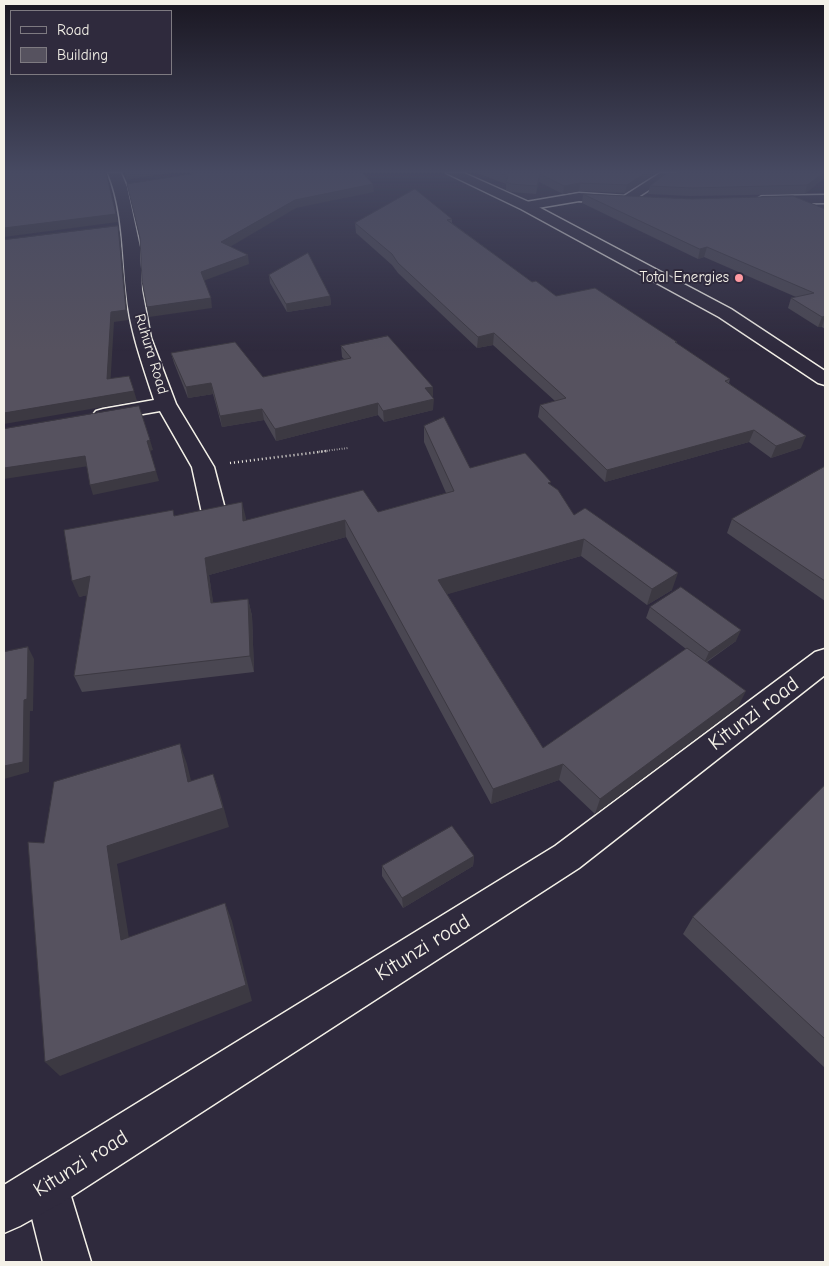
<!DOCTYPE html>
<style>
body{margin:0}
#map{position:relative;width:829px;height:1266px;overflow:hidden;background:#2f2a3d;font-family:"Comic Neue",sans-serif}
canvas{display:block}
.frame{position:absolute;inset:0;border:5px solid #f4f1e8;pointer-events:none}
.legend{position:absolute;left:10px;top:10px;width:162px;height:65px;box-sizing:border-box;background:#2f2a3d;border:1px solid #7e7a81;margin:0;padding:6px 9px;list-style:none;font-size:15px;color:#f4f1e8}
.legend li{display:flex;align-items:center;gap:10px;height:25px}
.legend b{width:25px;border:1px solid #7e7a81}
</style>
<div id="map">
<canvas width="829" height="1266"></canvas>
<div class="frame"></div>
<ul class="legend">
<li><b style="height:6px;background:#2f2a3d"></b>Road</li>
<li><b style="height:14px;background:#56525f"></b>Building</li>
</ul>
</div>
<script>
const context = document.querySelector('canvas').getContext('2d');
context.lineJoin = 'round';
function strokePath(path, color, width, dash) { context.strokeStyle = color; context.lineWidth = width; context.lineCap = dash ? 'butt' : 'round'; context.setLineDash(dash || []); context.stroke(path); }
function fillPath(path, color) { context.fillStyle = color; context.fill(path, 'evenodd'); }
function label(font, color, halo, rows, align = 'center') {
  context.font = font + ' "Comic Neue",sans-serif'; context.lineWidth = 4; context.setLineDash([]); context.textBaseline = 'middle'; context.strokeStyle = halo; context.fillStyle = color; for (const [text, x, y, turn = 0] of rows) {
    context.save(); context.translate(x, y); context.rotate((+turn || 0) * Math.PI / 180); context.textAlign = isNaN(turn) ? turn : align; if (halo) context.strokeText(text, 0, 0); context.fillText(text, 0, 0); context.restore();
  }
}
const pathFar1 = new Path2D(`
 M317 452 348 448`);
const path = new Path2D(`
 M230 463 327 451`);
const street = new Path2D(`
 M108 173H121L127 187 140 247 142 290 151 338 176 404 214 467 226 513 222 518 214 520 206 518 202 513 192 467 160 411 103 421 96 419 93 415 96 411 103 409 154 400C142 363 129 328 126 290 122 250 123 211 108 173Z
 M660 173H675L629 203 579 201 526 210 519 206 526 202 579 193 624 196Z
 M825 195V203L762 204 755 200 762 196Z
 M47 1163 63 1170 91 1262H43L24 1186 31 1170Z`);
const secondary = new Path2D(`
 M825 649V675L579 868 63 1202 20 1226 4 1233V1185L555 846 815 652Z`);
const primary = new Path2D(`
 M446 173H464L531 203 731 309 825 371V385L818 383 719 317 521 209Z`);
const wall = new Path2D(`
 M476 173H656L625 193 579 191 563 194 539 182 536 194 511 192 506 190V184Z
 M825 173 805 194 690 196 648 194 650 186Z
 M583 194 825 209V329L822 327H818L788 308 791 298 796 297 704 257 698 259 582 203Z
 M452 219V223L532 282 556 296 677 342 676 343 730 379 729 383 801 448 771 458 749 442 605 482 538 417 540 405 555 401 493 345 477 348 398 273 392 265 356 233 355 223Z
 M269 275 330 296 331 305 287 312 270 283Z
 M341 346 433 398V410L384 422 378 415 276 441 264 420 222 427 213 394 188 398 174 363 171 353 263 377 344 359 342 357Z
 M424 426 470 468 551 485 574 515 672 590 647 605 581 556 447 594 543 748 686 649 646 618 650 607 736 641 707 662 738 707 595 814 559 780 491 804 346 537 209 575 213 603 248 599 252 616 254 672 82 692 74 676 87 595 79 597 175 516 246 520 378 512 446 493 424 442Z
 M825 468V601L727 533 732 519Z
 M825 785V1068L683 934 693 917Z
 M474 856 473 866 403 908 382 876V866Z`);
const shadedWall = new Path2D(`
 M106 173 118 222 4 237V228Z
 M125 173H170L126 180Z
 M645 173H656L625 193 627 185Z
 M824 173H825V178L805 194 807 185Z
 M540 174 539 182 536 194 537 186Z
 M580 183 579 191 563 194 564 186Z
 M373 184 374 192 296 208 223 251 221 242 295 200Z
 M118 226 120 234 128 320 114 322 110 389 107 379 111 312Z
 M707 247 704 257 698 259 700 249Z
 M248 255 249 264 203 281 201 272Z
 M330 296 331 305 287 312 286 304Z
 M211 298 212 308 149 317 147 307Z
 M825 316 822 327H818L822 317Z
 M494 333 493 345 477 348 478 337Z
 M211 383 213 394 188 398 186 387Z
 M433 387V397L425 388Z
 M134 391 137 401 4 424V413Z
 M434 399 433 410 384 422 383 411Z
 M378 403V415L276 441 275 429Z
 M262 409 264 420 222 427 220 416Z
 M754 430 749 442 605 482 607 470Z
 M806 436 801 448 771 458 776 446Z
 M150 440 153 450 150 451 147 441Z
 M85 456 89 466 4 479V468Z
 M156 471 159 481 93 495 90 485Z
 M242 502 246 518 247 537 243 521Z
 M345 520 346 537 209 575 216 620 211 603 205 558Z
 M584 539 581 556 438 597V580Z
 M678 573 672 590 647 605 652 589Z
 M90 576 97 593 79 597 72 581Z
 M248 599 252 616 254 672 250 656Z
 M741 630 736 641 704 663 709 652Z
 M28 647 34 659 33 711H30L29 772 4 779V766L24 700Z
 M746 691 738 707 595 814 600 799Z
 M180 744 187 764 196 801 188 782Z
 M563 764 559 780 491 804 493 789Z
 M213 774 220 794 229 827 117 864 132 957 121 940 107 846Z
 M474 856 473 866 403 908 402 898Z
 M225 903 232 921 252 1001 60 1076 45 1062Z`);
const building = new Path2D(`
 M4 173H106L116 214 4 228Z
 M199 173H362L373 184 295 200 221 242 248 255 201 272 211 298 147 307 142 281 140 238 127 184Z
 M500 173H645L627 185 580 183 564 186 540 174 537 186 511 184 506 182 508 176Z
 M667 173H824L807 185 692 188 650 186Z
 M415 189 452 219 447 220 532 282 536 281 556 296 595 288 677 342H675L730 379 725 381 806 436 776 446 754 430 607 470 540 405 566 398 494 333 478 337 398 263 392 254 355 223Z
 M583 194 692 199 793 196 825 209V316L822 317 791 298 814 293 707 247 700 249Z
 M118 226 126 310 111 312 107 379 129 376 134 391 4 413V240Z
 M308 253 330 296 286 304 269 275Z
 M388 336 433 387 425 388 434 399 383 411 378 403 275 429 262 409 220 416 211 383 186 387 171 353 235 342 263 377 351 358 341 346Z
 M139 406 150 440 147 441 156 471 90 485 85 456 4 468V429Z
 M444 417 470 468 525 453 551 482 548 483 558 490 574 515 585 508 678 573 652 589 584 539 438 580 543 748 687 648 746 691 600 799 563 764 493 789 345 520 205 558 211 603 248 599 250 656 74 676 90 576 72 581 64 530 173 510 174 516 242 502 243 521 363 490 378 512 454 491 424 426Z
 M824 467 825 468V581L732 519Z
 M681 587 741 630 709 652 650 607Z
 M28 647 27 699 24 700 23 762 4 766V652Z
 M180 744 188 782 213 774 223 808 107 846 121 940 225 903 246 985 45 1062 28 842 44 843 54 782Z
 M825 785V1039L693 917Z
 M452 826 474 856 402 898 382 866Z`);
const markers = [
 [739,278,5,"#ff9aa2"]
];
const farPoinames = [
 ["Total Energies",729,278]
];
const farStreetnames = [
 ["Ruhura Road",151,354,73]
];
const nearStreetnames = [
 ["Kitunzi road",754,714,-37],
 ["Kitunzi road",423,948,-32],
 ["Kitunzi road",81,1164,-32]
];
strokePath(street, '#f4f1e8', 3);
strokePath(secondary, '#f4f1e8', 3);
strokePath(primary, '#f4f1e8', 3);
strokePath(pathFar1, '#f4f1e8', 2, [0.5, 2]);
strokePath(path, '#f4f1e8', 2.5, [1, 3]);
fillPath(street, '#2f2a3d');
fillPath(secondary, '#2f2a3d');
fillPath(primary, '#2f2a3d');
fillPath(wall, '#4a4752');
fillPath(shadedWall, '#3c3942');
fillPath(building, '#56525f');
strokePath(building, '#3c3942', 1);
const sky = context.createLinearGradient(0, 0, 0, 351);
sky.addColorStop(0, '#1a1722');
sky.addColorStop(0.49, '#474a62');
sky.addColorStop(1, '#474a6200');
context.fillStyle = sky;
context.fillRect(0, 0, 829, 351);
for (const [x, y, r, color] of markers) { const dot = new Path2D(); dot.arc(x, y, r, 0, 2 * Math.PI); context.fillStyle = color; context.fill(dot); strokePath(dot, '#2f2a3d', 2); }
label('15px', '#f4f1e8', '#2f2a3d', farPoinames, 'right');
label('15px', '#f4f1e8', '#2f2a3d', farStreetnames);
label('21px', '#f4f1e8', '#2f2a3d', nearStreetnames);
</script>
